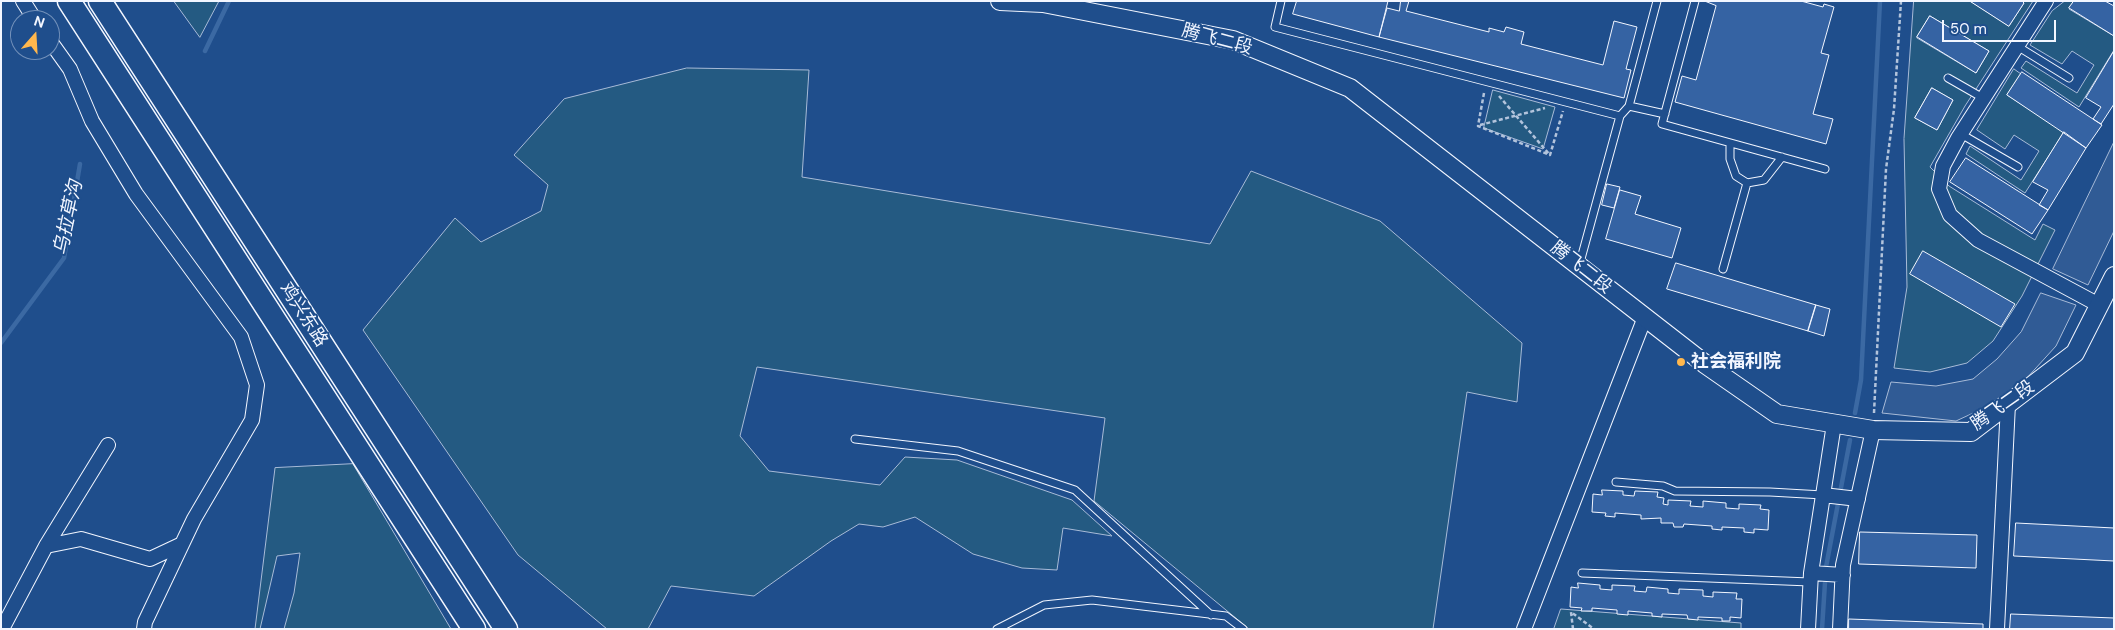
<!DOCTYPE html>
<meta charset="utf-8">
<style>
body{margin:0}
#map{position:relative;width:2115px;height:630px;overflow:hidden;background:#1f4e8c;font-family:"DM Sans",sans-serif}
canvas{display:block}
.frame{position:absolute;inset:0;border:2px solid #f2f6ff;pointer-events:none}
.north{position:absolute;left:10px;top:10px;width:50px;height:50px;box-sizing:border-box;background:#1f4e8c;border:1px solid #7391ba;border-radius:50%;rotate:19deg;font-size:14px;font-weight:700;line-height:20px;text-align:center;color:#f2f6ff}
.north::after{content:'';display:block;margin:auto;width:18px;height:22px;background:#ffb74d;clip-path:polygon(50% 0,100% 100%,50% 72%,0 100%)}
.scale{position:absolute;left:1942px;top:20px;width:114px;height:22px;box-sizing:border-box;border:2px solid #f2f6ff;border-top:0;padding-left:6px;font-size:15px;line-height:18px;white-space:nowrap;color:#f2f6ff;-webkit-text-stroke:4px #1f4e8c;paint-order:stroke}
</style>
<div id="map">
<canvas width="2115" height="630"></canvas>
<div class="frame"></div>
<div class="north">N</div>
<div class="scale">50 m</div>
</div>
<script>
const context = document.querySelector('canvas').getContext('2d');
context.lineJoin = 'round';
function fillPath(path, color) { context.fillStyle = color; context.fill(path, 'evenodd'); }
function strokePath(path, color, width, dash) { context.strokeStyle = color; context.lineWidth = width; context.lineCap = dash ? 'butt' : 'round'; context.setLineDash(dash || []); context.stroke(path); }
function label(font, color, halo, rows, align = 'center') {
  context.font = font + ' "DM Sans","Noto Sans SC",sans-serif'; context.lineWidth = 4; context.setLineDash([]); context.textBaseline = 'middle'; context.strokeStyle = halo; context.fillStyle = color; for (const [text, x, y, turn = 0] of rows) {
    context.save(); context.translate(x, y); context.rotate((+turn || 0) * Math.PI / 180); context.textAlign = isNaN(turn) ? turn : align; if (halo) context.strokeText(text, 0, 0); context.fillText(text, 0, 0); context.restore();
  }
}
const green = new Path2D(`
 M174 1H219L200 37Z
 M1914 1H1970L2009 26 2024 3 2022 1H2033L1965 106 1930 167 1949 186 2035 240 2043 224 2055 230 2022 296 1993 341 1967 363 1930 372 1894 368 1907 287 1904 139ZM1930 16 1989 51 1976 73 1917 38ZM1932 88 1953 100 1937 130 1915 118Z
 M2065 1H2074L2069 9 2114 36V50L2079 107 2021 68 2026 61 2077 93 2094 65 2072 51 2062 64 2030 45 2052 11Z
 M687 68 809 70 802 177 1210 244 1251 171 1380 221 1522 343 1517 402 1467 392 1433 629H1249L1094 501 1105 418 757 367 740 436 769 471 880 485 905 457 957 460 1072 500 1112 536 1063 528 1057 570 1022 568 973 554 915 517 883 527 859 524 831 541 754 596 671 586 648 629H607L518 555 363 330 455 218 481 242 541 211 548 185 514 155 564 99Z
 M2014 69 2021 74 2007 95 2064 132 2025 193 1966 154 1970 146 2021 180 2039 151 2014 135 2005 149 1977 130Z
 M1493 90 1555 107 1543 149 1484 128Z
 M353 464 451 629H284L294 593 300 553 277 556 260 629H255L275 468Z
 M1561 609 1741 623V629H1554Z`);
const parking = new Path2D(`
 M2114 142V231L2088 285 2053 269Z
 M2041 293 2076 305 2056 346 2025 380 1984 408 1956 421 1882 413 1891 382 1936 386 1973 379 1997 359 2021 332Z`);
const stream = new Path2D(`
 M205 51 229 1
 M1 343 64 258 80 164
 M1855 413 1861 380 1880 1
 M1822 629 1826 567 1850 440`);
const building = new Path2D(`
 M1297 1H1388L1379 37 1293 14Z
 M1401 1H1409L1406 11 1489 32V28L1504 32 1506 27 1524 32 1521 44 1603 65 1614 21 1637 27 1626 69 1631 70 1624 98 1379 37 1387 8 1399 11Z
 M1705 1H1801L1823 7 1824 4 1834 7 1821 53 1829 55 1813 114 1833 119 1826 144 1675 102 1682 76 1696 80 1716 6Z
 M1970 1H2022L2024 3 2009 26Z
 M2074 1H2105L2114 6V36L2069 8Z
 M1930 16 1989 51 1976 73 1917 37Z
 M2114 51V104L2101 124 2093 119 2101 107 2086 98Z
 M2022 72 2102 125 2086 148 2007 95Z
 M1932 88 1953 100 1937 130 1915 118Z
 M2064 132 2086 148 2048 210 2039 205 2048 190 2033 182Z
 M1966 158 2048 210 2032 234 1950 182Z
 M1607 184 1620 187 1614 208 1602 205Z
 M1620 190 1641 196 1635 214 1681 228 1672 258 1606 239Z
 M1923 251 2015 304 2001 327 1910 274Z
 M1676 263 1816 305 1808 331 1667 289Z
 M1816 305 1830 309 1824 336 1808 331Z
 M1602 490 1623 491V495L1634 496 1635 491 1658 492 1657 497 1664 498 1663 504 1668 505V500L1691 501 1690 506 1703 507V501L1726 503V508L1739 509V504L1761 505 1760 509 1769 510 1768 530 1754 529V533L1744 532V528L1722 527V530L1712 529V526L1684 524 1683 527H1674L1673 523H1661V518L1641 519V515L1615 513V517L1605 516 1606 513 1592 512 1593 494 1602 495Z
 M2016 523 2114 528V561L2014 556Z
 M1860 532 1977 535 1976 568 1859 564Z
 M1578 583 1600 585V589L1612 590V585L1635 586 1634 591 1646 592 1647 587 1668 589V593L1679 594V589L1703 590V596L1713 597V592L1737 593 1736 599H1742L1741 618 1730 617V621H1722V618L1698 617V620L1688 619 1687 615 1662 614V617L1652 616V613L1628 611V615L1617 614V610L1592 608V611H1581L1582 608 1570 607 1571 587 1578 588Z
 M2011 614 2114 618V629H2010Z
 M1849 619 1983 624V629H1849Z`);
const path = new Path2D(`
 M1484 93 1478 126 1550 155 1563 111
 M1499 96 1549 154
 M1480 125 1545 108
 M1874 413 1886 169 1894 109 1901 1
 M1573 629 1571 612 1594 629`);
const service = new Path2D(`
 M1281 1 1275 27 1620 116
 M1695 1 1662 124 1825 169
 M2017 46 2069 78
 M1948 78 1983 98
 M1629 106 1665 114
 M1961 134 2018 167
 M1730 143V159L1736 176 1747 183 1764 180 1782 157
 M1579 266 1620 116 1629 106 1657 1
 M1723 269 1747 183
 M855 439 958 451 1075 490 1211 615
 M1616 482 1663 486 1675 491 1770 492 1823 495
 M1582 573 1810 582
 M997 629 1044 605 1092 600 1226 616 1243 629`);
const minor = new Path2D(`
 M23 1 35 20
 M2046 1 1958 138 1943 166 1939 189 1950 215 1978 240 2099 305
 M50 41 70 69 92 121 136 194 241 337 257 385 252 420 194 519 145 622 144 629
 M1823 495 1858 499
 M46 546 108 445
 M1811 573 1843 575
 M2 629 46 546 81 539 150 559 182 544
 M1524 629 1645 317
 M1808 629 1811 573 1834 424
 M1840 629 1843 565 1873 430
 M1997 629 2008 404`);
const tertiary = new Path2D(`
 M1000 1 1043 3 1233 40 1350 88 1705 364 1777 414 1873 430 1971 432 2075 353 2114 276`);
const trunk = new Path2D(`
 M69 1 474 629
 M100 1 506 629`);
const markers = [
 [1681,362,5,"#ffb74d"]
];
const streetNames = [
 ["腾飞二段",1217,40,15],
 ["腾飞二段",1581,268,38],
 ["鸡兴东路",303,315,57],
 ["腾飞二段",2003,406,-35]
];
const poiNames = [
 ["社会福利院",1691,362]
];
const waterNames = [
 ["乌拉草沟",69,218,-78]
];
fillPath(green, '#245a82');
strokePath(green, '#a8bbd7', 1);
fillPath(parking, '#305b95');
strokePath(parking, '#a8bbd7', 1);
strokePath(stream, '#3b69a3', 4.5);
fillPath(building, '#3563a3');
strokePath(building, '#f2f6ff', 1);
strokePath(service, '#f2f6ff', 9);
strokePath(minor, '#f2f6ff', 16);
strokePath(tertiary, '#f2f6ff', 20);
strokePath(trunk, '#f2f6ff', 25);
strokePath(path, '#b3c4dc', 2.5, [4, 2.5]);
strokePath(service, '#1f4e8c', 7);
strokePath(minor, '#1f4e8c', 14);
strokePath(tertiary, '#1f4e8c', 18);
strokePath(trunk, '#1f4e8c', 22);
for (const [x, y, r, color] of markers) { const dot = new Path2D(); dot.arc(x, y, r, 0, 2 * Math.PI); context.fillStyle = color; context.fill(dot); strokePath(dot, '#1f4e8c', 2); }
label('18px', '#f2f6ff', '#1f4e8c', streetNames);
label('bold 18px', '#f2f6ff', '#1f4e8c', poiNames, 'left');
label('italic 19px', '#f2f6ff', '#1f4e8c', waterNames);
</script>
